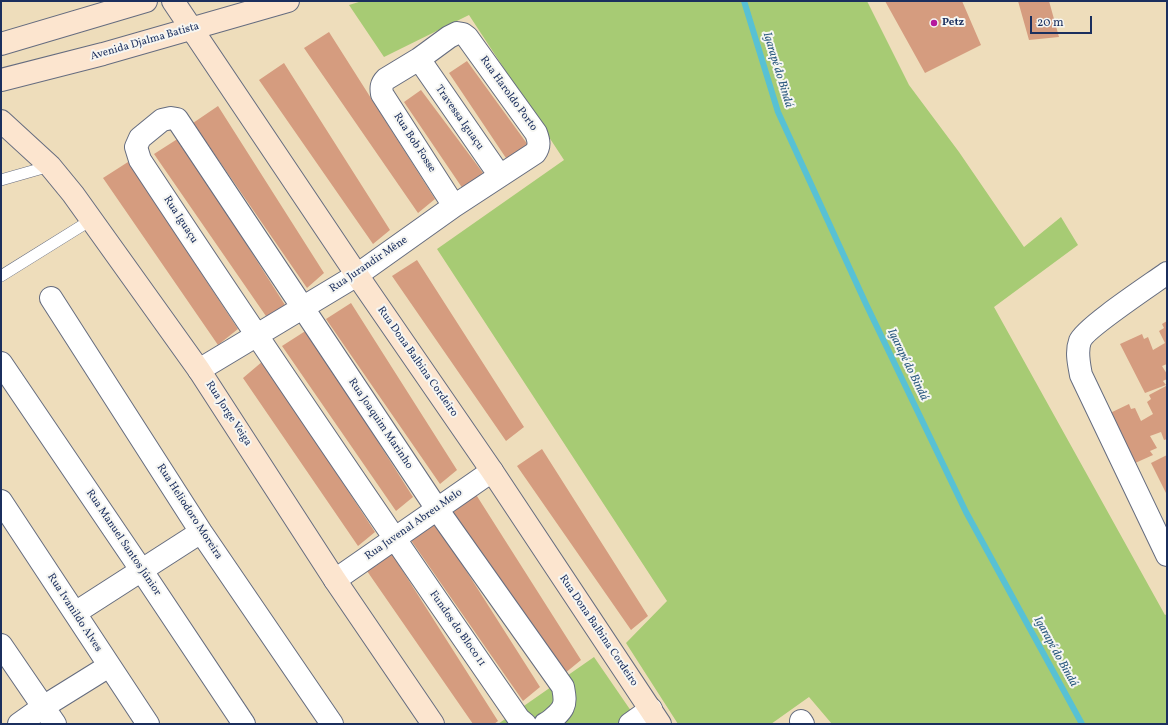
<!DOCTYPE html>
<meta charset="utf-8">
<style>
body{margin:0}
#map{position:relative;width:1168px;height:725px;overflow:hidden;background:#edb;font-family:Vollkorn,serif}
canvas{display:block}
.frame{position:absolute;inset:0;border:2px solid #1b2f5e;pointer-events:none}
.scale{position:absolute;left:1030px;top:16px;width:62px;height:18px;box-sizing:border-box;border:2px solid #1b2f5e;border-top:0;padding-left:5px;font-size:12px;line-height:14px;white-space:nowrap;color:#1b2f5e;-webkit-text-stroke:3px #f6f6f2;paint-order:stroke}
</style>
<div id="map">
<canvas width="1168" height="725"></canvas>
<div class="frame"></div>
<div class="scale">20 m</div>
</div>
<script>
const context = document.querySelector('canvas').getContext('2d');
context.lineJoin = 'round';
function fillPath(path, color) { context.fillStyle = color; context.fill(path, 'evenodd'); }
function strokePath(path, color, width, dash) { context.strokeStyle = color; context.lineWidth = width; context.lineCap = dash ? 'butt' : 'round'; context.setLineDash(dash || []); context.stroke(path); }
function label(font, color, halo, rows, align = 'center') {
  context.font = font + ' Vollkorn,serif'; context.lineWidth = 4; context.setLineDash([]); context.textBaseline = 'middle'; context.strokeStyle = halo; context.fillStyle = color; for (const [text, x, y, turn = 0] of rows) {
    context.save(); context.translate(x, y); context.rotate((+turn || 0) * Math.PI / 180); context.textAlign = isNaN(turn) ? turn : align; if (halo) context.strokeText(text, 0, 0); context.fillText(text, 0, 0); context.restore();
  }
}
const green = new Path2D(`
 M362 1H867L909 85 959 152 1024 247 1061 217 1078 245 994 307 1165 615 1167 614V724H832L809 697 771 724H678L626 643 667 601 437 249 564 160 469 15 384 57 349 5Z
 M594 657 640 724H498Z`);
const stream = new Path2D(`
 M744 1 778 112 866 304 966 512 1082 724`);
const building = new Path2D(`
 M885 1H962L981 45 925 73Z
 M1018 1H1049L1059 37 1029 40Z
 M329 32 435 199 418 213 304 48Z
 M467 61 528 145 508 161 449 73Z
 M284 63 390 230 373 244 259 80Z
 M421 90 483 173 463 189 404 102Z
 M218 106 324 273 307 288 193 123Z
 M179 138 285 305 268 319 154 154Z
 M128 162 238 329 218 345 103 178Z
 M417 260 524 427 506 441 392 276Z
 M351 303 457 470 440 484 326 319Z
 M1167 321V364L1162 366 1167 374V379L1163 381 1166 385 1145 393 1120 344 1142 334 1144 339 1148 337 1153 350 1165 343 1159 331 1164 328 1162 324Z
 M307 330 413 497 396 511 282 346Z
 M263 361 375 532 358 546 243 378Z
 M1166 386 1167 439 1164 440 1161 432 1150 436 1157 448 1150 451 1153 455 1133 464 1108 414 1129 404 1131 409 1135 408 1141 421 1153 414 1147 402 1151 399 1149 395Z
 M542 449 648 616 631 630 517 466Z
 M1167 455V495L1151 463Z
 M475 493 581 660 564 674 450 509Z
 M434 520 540 687 523 701 408 536Z
 M392 554 498 721 494 724H473L367 571Z`);
const lane = new Path2D(`
 M1 180 50 166
 M1 276 91 220`);
const street = new Path2D(`
 M419 59 500 176
 M1167 273C1152 284 1085 328 1080 341 1076 352 1079 364 1081 375L1167 555
 M51 298 201 532 332 724
 M1 363 142 571 244 724
 M199 370 357 275 454 206 535 153C540 146 539 141 536 133L467 37 463 34 457 33 449 37 419 59 386 79C381 84 381 88 382 94L454 206
 M1 501 148 724
 M335 580 492 471
 M75 613 201 532
 M1 645 55 724
 M801 721 803 724
 M19 724 43 707 109 666
 M525 724 519 719C391 534 264 348 140 160L136 147 140 138 162 120 171 118 177 119 437 509 563 687C564 693 566 701 563 707 561 712 550 722 545 724
 M630 724 651 709`);
const secondary = new Path2D(`
 M173 1 357 275 492 471 660 724
 M1 44 146 1
 M1 80 103 54 288 1
 M1 121 50 166 73 194 199 370 335 580 433 724`);
const markers = [
 [934,23,4,"#b5179e"]
];
const poiNames = [
 ["Petz",942,23]
];
const streetNames = [
 ["Avenida Djalma Batista",145,42,-16],
 ["Rua Haroldo Porto",508,94,54],
 ["Travessa Iguaçu",459,118,55],
 ["Rua Bob Fosse",414,143,57],
 ["Rua Iguaçu",180,220,57],
 ["Rua Jurandir Mêne",369,265,-34],
 ["Rua Dona Balbina Cordeiro",417,362,55],
 ["Rua Jorge Veiga",228,414,57],
 ["Rua Joaquim Marinho",380,424,56],
 ["Rua Heliodoro Moreira",189,512,57],
 ["Rua Juvenal Abreu Melo",414,525,-35],
 ["Rua Manuel Santos Júnior",123,543,56],
 ["Rua Ivanildo Alves",74,613,57],
 ["Fundos do Bloco 11",457,629,55],
 ["Rua Dona Balbina Cordeiro",598,631,56]
];
const waterNames = [
 ["Igarapé do Bindá",777,70,73],
 ["Igarapé do Bindá",907,365,64],
 ["Igarapé do Bindá",1055,652,61]
];
fillPath(green, '#a7cb74');
strokePath(stream, '#58c1d4', 6);
fillPath(building, '#d59c7f');
strokePath(lane, '#656c7f', 12);
strokePath(street, '#656c7f', 24);
strokePath(secondary, '#656c7f', 24);
strokePath(lane, '#fff', 11);
strokePath(street, '#fff', 22);
strokePath(secondary, '#fce5cf', 22);
for (const [x, y, r, color] of markers) { const dot = new Path2D(); dot.arc(x, y, r, 0, 2 * Math.PI); context.fillStyle = color; context.fill(dot); strokePath(dot, '#f6f6f2', 1.5); }
label('bold 11px', '#1b2f5e', '#f6f6f2', poiNames, 'left');
label('11px', '#1b2f5e', '#f6f6f2', streetNames);
label('italic 12px', '#2d5b81', '#f6f6f2', waterNames);
</script>
